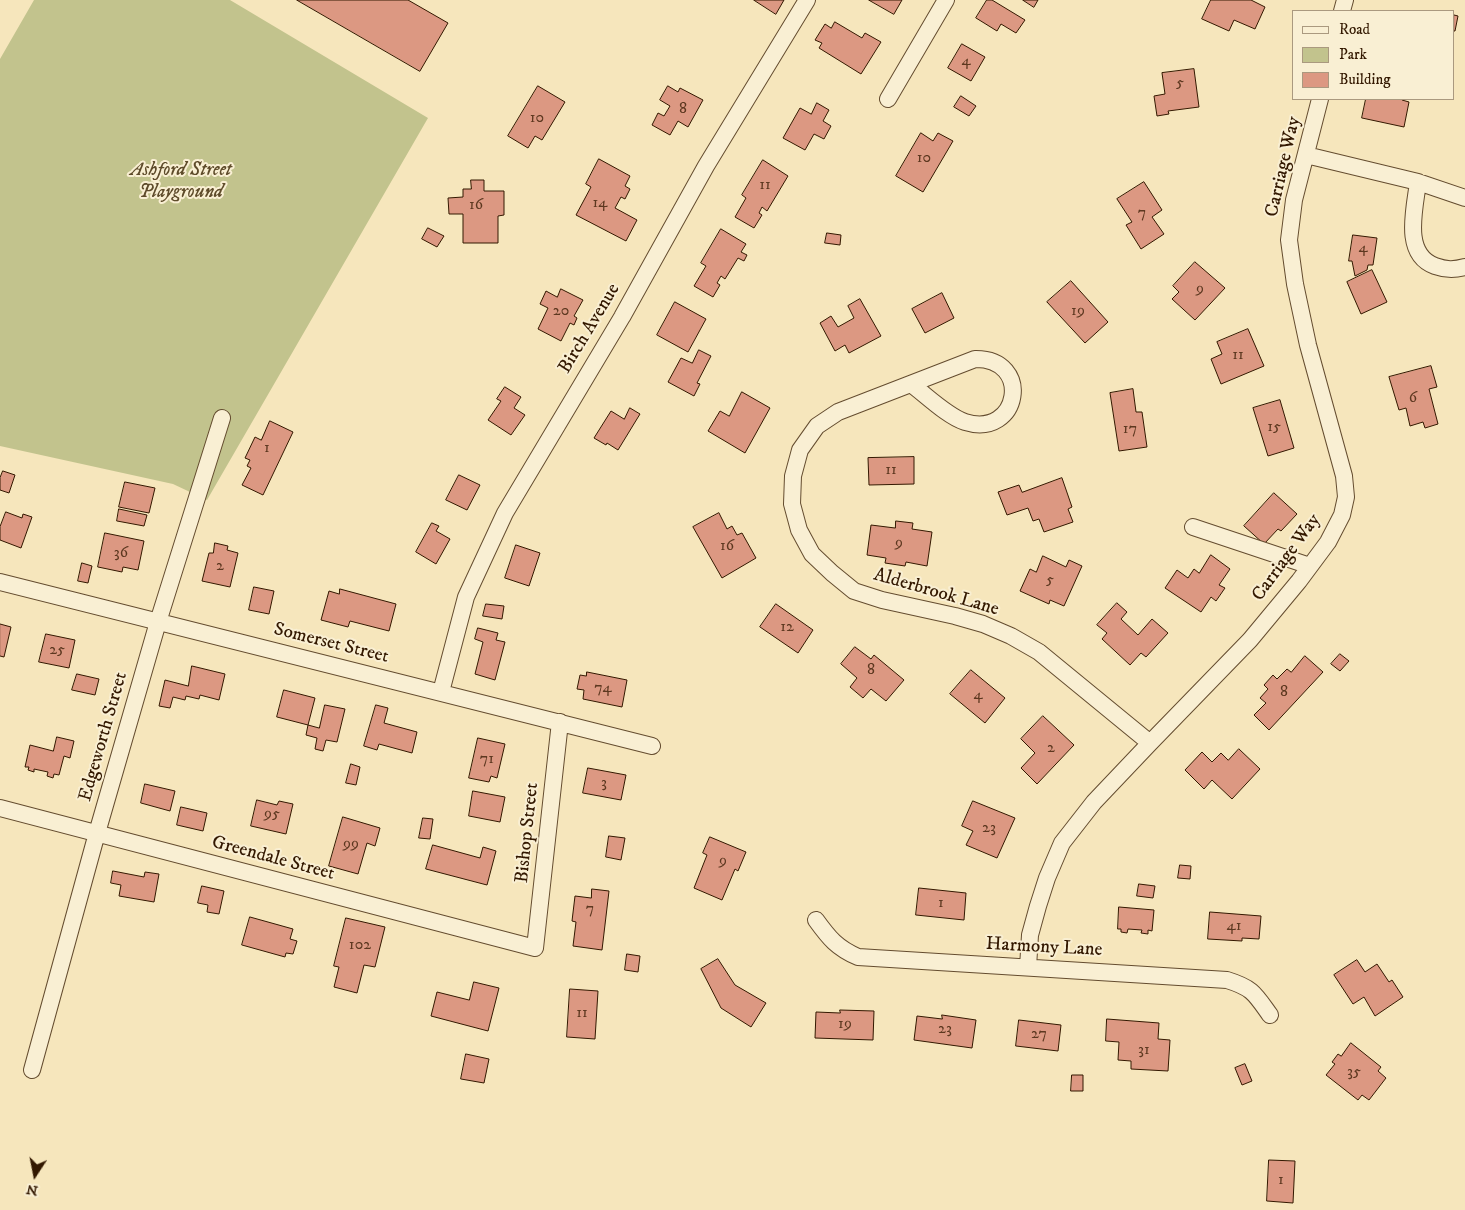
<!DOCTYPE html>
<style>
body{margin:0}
#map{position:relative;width:1465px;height:1210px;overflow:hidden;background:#f6e6bc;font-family:"IM FELL DW Pica",serif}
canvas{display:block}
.legend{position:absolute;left:1292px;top:10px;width:162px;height:90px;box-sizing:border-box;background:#f9efd3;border:1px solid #aa997f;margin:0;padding:6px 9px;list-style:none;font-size:15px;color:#331800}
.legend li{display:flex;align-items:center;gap:10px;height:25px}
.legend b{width:25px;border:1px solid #aa997f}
.north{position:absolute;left:10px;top:1150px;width:50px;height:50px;-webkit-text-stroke:4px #f9efd3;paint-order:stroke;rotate:191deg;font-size:14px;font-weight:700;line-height:20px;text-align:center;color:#331800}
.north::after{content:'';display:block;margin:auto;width:18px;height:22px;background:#331800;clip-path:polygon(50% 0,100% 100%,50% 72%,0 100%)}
</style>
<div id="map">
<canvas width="1465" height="1210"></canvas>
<ul class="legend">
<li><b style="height:6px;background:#f9efd3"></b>Road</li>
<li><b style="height:14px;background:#c2c38d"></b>Park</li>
<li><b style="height:14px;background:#dc9882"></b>Building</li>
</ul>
<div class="north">N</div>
</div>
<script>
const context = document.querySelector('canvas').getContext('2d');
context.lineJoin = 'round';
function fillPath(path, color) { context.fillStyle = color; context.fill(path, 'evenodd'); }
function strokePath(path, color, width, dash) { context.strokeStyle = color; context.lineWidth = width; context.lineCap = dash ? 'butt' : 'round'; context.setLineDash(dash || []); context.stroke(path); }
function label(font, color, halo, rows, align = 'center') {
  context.font = font + ' "IM FELL DW Pica",serif'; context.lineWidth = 4; context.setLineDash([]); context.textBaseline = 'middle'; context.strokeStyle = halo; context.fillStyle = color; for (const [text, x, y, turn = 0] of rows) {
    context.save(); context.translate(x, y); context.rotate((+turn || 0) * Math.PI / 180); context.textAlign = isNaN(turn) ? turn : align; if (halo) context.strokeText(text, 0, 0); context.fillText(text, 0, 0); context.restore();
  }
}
const green = new Path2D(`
 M34 0H230L428 118 207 500 173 484 0 446V59Z`);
const building = new Path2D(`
 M297 0H408L448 23 420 71Z
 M754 0H784L776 14Z
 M869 0H902L894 14Z
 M987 0H992L1025 20 1016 33 1001 24 997 31 976 18Z
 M1023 0H1038L1034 7Z
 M1211 0H1251L1265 7 1255 29 1234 20 1229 31 1202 19Z
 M1454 15 1458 16 1455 31H1454Z
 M835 22 862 38 865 33 881 42 861 74 819 48 822 43 815 40 825 24 831 28Z
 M962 44 985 57 971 81 948 68Z
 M1194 69 1199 107 1168 111 1169 114 1157 116 1154 96 1165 94 1162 73Z
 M538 86 565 102 542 140 535 136 528 148 508 136Z
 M668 86 678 92 680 88 703 100 688 127 678 121 670 135 652 125 658 113 664 116 670 106 660 100Z
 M961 96 976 106 969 116 954 107Z
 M1366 99H1402V100L1409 102 1404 127 1362 118Z
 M817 103 829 110 823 121 831 126 824 139 814 134 805 150 783 138 800 108 811 114Z
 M921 133 933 141 938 133 953 141 923 192 896 176Z
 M599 159 630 176 625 186 630 189 625 199 621 197 615 208 637 220 626 241 576 215 591 187 586 184Z
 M763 160 788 176 767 211 762 207 759 213 762 215 754 228 735 217 746 198 742 195Z
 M471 180H484V191H504V215L498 216V243H463V214H449L448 198 463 197V189H471Z
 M1144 182 1162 210 1152 217 1164 234 1141 249 1126 225 1132 222 1117 199Z
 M428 228 444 236 437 247 422 239Z
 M721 229 746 244 741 252 747 255 744 261 738 258 725 279 721 276 717 283 720 285 713 297 694 286 706 266 701 263Z
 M827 233 841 235 840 245 825 243Z
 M1353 235 1377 238 1373 265H1368L1367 270 1355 276 1352 261H1349Z
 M1195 262 1225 288 1195 320 1172 299 1179 292 1173 286Z
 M1372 270 1387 302 1361 314 1347 282Z
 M1071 281 1108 322 1085 343 1047 302Z
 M561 289 583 300 574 316 577 318 574 325 570 323 561 341 538 329 548 308 540 304 546 291 557 297Z
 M942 293 954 318 925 333 912 309Z
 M860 299 881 336 849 353 845 345 835 351 820 323 831 316 838 327 854 318 848 306Z
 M675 302 706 319 688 352 657 335Z
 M1248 329 1264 366 1221 384 1211 359 1222 354 1217 342Z
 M699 350 711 356 697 383 700 384 694 396 668 382 681 358 692 363Z
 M1431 366 1437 387 1429 389 1438 424 1425 428 1423 422 1410 426 1406 408 1399 410 1389 377Z
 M505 387 521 397 514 408 525 415 511 435 488 420 501 401 497 399Z
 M1133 389 1136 412H1142L1147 447 1119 451 1110 393Z
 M742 392 770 408 745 453 708 431 720 411 729 416Z
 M1280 400 1294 448 1268 456 1253 408Z
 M630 408 640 414 618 450 607 443 606 445 594 438 611 411 624 419Z
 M270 421 293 432 263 495 242 485 251 468 247 466 250 460 245 458 255 437 261 440Z
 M914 457V484L869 485 868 458Z
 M3 471 15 475 9 493 0 490V478Z
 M459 475 480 485 467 510 446 500Z
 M1062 478 1072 507 1068 509 1073 522 1044 532 1039 519 1033 521 1028 508 1007 515 998 492 1019 485 1022 492Z
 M125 482 155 488 149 513 119 507Z
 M1274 493 1297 514 1281 531 1278 529 1264 544 1244 526Z
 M119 509 147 515 144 526 117 521Z
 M6 512 22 518 23 514 32 517 21 548 0 540V527Z
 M719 513 727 529 732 526 737 535 742 533 756 558 722 578 693 527Z
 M896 521 913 523 912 529 932 532 927 566 906 562 905 566 885 563 886 558 867 555 871 525 895 528Z
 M432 523 439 526 436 531 450 539 436 564 416 552Z
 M105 533 144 541 138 570 123 567 122 572 98 567Z
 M215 543 228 546 227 550 238 553 230 587 202 581 209 553H213Z
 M516 545 540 553 529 586 505 578Z
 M1211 555 1230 569 1219 585 1225 588 1216 601 1211 597 1201 612 1165 588 1177 570 1188 578 1194 569 1199 573Z
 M1043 556 1066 567 1069 560 1082 566 1064 606 1050 600 1049 604 1020 591 1030 569 1036 572Z
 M82 563 92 566 88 583 78 581Z
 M254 587 274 591 269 614 249 610Z
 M340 589 396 604 389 631 350 621 348 627 321 620 329 591 339 594Z
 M1117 603 1127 612 1121 619 1138 635 1152 619 1168 633 1146 657 1141 653 1130 665 1102 639 1107 633 1097 625Z
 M486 604 504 606 502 619 483 616Z
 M776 604 813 630 798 653 760 627Z
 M0 624 11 627 4 657 0 656Z
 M478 628 498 633 496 640 505 642 495 680 475 674 483 642 475 639Z
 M46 634 75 640 69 668 39 662Z
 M855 647 871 659 874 655 904 680 886 701 871 689 863 698 850 687 857 678 841 664Z
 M1340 654 1349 661 1340 671 1331 664Z
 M1305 656 1323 672 1269 730 1254 715 1266 703 1260 698 1268 689 1264 685 1273 675 1277 679 1287 669 1291 672Z
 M192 666 225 674 219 700 200 695 199 699 186 696 185 700 173 697 170 708 159 706 165 680 188 686Z
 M971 670 1005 698 985 723 950 694Z
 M587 672 627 680 622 707 583 699 584 690 577 689 580 675 586 676Z
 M77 674 99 679 95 695 72 690Z
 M284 690 315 698 308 725 277 717Z
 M325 705 345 709 337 742 326 740 323 751 315 749 317 738 306 735 308 725 319 728Z
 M376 705 388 708 384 723 417 732 412 753 379 744 377 750 364 746Z
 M1043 716 1074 745 1037 784 1021 768 1035 753 1021 739Z
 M57 737 74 741 70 758 64 756 59 775 54 774 53 778 47 776 48 772 34 769V772L28 770 29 767H25L30 745 53 751Z
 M478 738 505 744 497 778 491 776 489 782 469 778Z
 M1239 749 1260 769 1232 799 1212 780 1204 789 1185 770 1202 752 1212 762 1221 753 1228 760Z
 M351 764 360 767 356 785 346 783Z
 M588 768 626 775 621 800 583 793Z
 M145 784 175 791 170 811 141 803Z
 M473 791 505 797 500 822 469 816Z
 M257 800 277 805 279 801 293 804 286 834 251 826Z
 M973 801 1015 818 997 858 966 845 973 831 962 826Z
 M181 807 207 813 203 831 177 825Z
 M343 817 380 828 375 846 367 843 358 874 329 866Z
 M423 818 433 819 430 839 419 838Z
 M609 836 625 838 621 860 606 857Z
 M710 837 746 852 738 871 735 869 722 900 694 888 707 855 703 853Z
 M433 845 480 858 483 847 496 851 487 885 426 869Z
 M1180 865 1191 866 1190 879 1178 878Z
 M113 871 144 877 145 872 159 874 154 902 119 896 121 885 111 883Z
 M1139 884 1155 886 1153 898 1137 896Z
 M202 886 224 891 219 914 207 912 208 905 198 903Z
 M919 888 966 893 964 920 916 915Z
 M592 889 609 891 602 950 573 946 576 922 572 921 575 896 591 898Z
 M1119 907 1154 910 1152 931 1148 930V934L1141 933 1142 930 1128 929 1127 933 1121 932V929H1118Z
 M1210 912 1261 916 1259 939 1242 938V941L1208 939Z
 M250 917 293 929 290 939 297 941 293 954 286 953 285 957 242 945Z
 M346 918 385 927 375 967 364 965 357 993 334 987 339 967 334 966Z
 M627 954 640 956 638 972 625 970Z
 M718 959 735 985 766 1003 751 1027 721 1008 701 969Z
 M1357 960 1365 972 1377 964 1389 982 1392 980 1403 997 1375 1016 1364 997 1353 1004 1334 975Z
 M474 982 499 988 488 1031 431 1016 437 992 469 1000Z
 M570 989 598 991 595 1039 567 1037Z
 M840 1010 874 1011 873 1040 815 1038 816 1012 840 1013Z
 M942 1015 976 1020 972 1048 914 1040 917 1016 942 1019Z
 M1107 1019 1159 1023 1158 1039 1170 1040 1168 1071 1131 1069V1061L1118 1060 1119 1042 1106 1041Z
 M1019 1020 1061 1025 1058 1051 1016 1046Z
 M1351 1043 1381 1067 1378 1071 1386 1078 1369 1100 1362 1095 1358 1100 1326 1075 1335 1064 1332 1062 1338 1054 1341 1056Z
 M466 1054 489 1059 484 1083 461 1079Z
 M1245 1064 1252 1081 1242 1085 1235 1068Z
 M1072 1075H1083V1091H1071Z
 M1269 1160 1295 1161 1293 1203 1267 1201Z`);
const minor = new Path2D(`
 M1342 11 1345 0
 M888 99 946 0
 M1306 155 1418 182 1465 198
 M1418 182C1415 208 1402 254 1435 266 1446 270 1454 270 1465 267
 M911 384C926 395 947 416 965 422 1020 439 1033 358 975 359L838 412 817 426 800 450 793 476 792 504 799 530 812 554 832 573 854 591 882 600 955 616 983 624 1011 636 1039 652 1150 743
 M1193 527 1310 566
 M0 582 652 746
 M441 692 466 597 505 513 622 317 706 166 807 0
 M0 808 535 948 560 722
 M816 920C829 938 837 948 858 957L1227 980C1253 988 1255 994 1270 1015
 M1028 967 1030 935 1038 906 1047 878 1062 843 1094 802 1150 743 1250 640 1299 581 1328 542 1342 515 1346 497 1344 476 1308 345 1295 284 1289 240 1294 200 1320 99
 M32 1070 97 833 158 622 222 418`);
const numberNames = [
 ["4",966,62],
 ["5",1180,84],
 ["8",683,110],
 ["10",537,119],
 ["10",924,159],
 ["11",765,186],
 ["14",600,204],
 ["16",476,206],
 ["7",1142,214],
 ["4",1363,249],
 ["9",1200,290],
 ["20",561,312],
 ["19",1078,312],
 ["11",1238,356],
 ["6",1413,399],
 ["15",1274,428],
 ["17",1130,430],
 ["1",267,449],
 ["11",891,471],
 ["9",899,544],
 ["16",727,547],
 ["36",121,554],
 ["2",220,567],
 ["5",1050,581],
 ["12",787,628],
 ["25",57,651],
 ["8",871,671],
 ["74",603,689],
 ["8",1284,693],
 ["4",978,696],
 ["2",1051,749],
 ["71",487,760],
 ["3",604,784],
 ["95",272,815],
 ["23",989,829],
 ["99",351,845],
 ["9",723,862],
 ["1",941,904],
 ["7",590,910],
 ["41",1234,927],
 ["102",360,946],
 ["11",582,1014],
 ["19",845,1025],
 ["23",945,1030],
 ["27",1039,1035],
 ["31",1144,1051],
 ["35",1354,1073],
 ["1",1281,1181]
];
const streetNames = [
 ["Carriage Way",1284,167,-77],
 ["Birch Avenue",590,329,-59],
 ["Carriage Way",1287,558,-54],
 ["Alderbrook Lane",936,593,16],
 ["Somerset Street",331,644,14],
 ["Edgeworth Street",104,737,-74],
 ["Bishop Street",528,833,-84],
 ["Greendale Street",273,859,15],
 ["Harmony Lane",1044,948,3]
];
const parkNames = [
 ["Ashford Street",181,171],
 ["Playground",181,193]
];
fillPath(green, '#c2c38d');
fillPath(building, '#dc9882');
strokePath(building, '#331800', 1);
strokePath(minor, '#644c2f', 18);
strokePath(minor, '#f9efd3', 16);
label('16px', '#5d3820', null, numberNames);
label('19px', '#331800', '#f9efd3', streetNames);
label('italic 19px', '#5e4b2a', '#f9efd3', parkNames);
</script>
